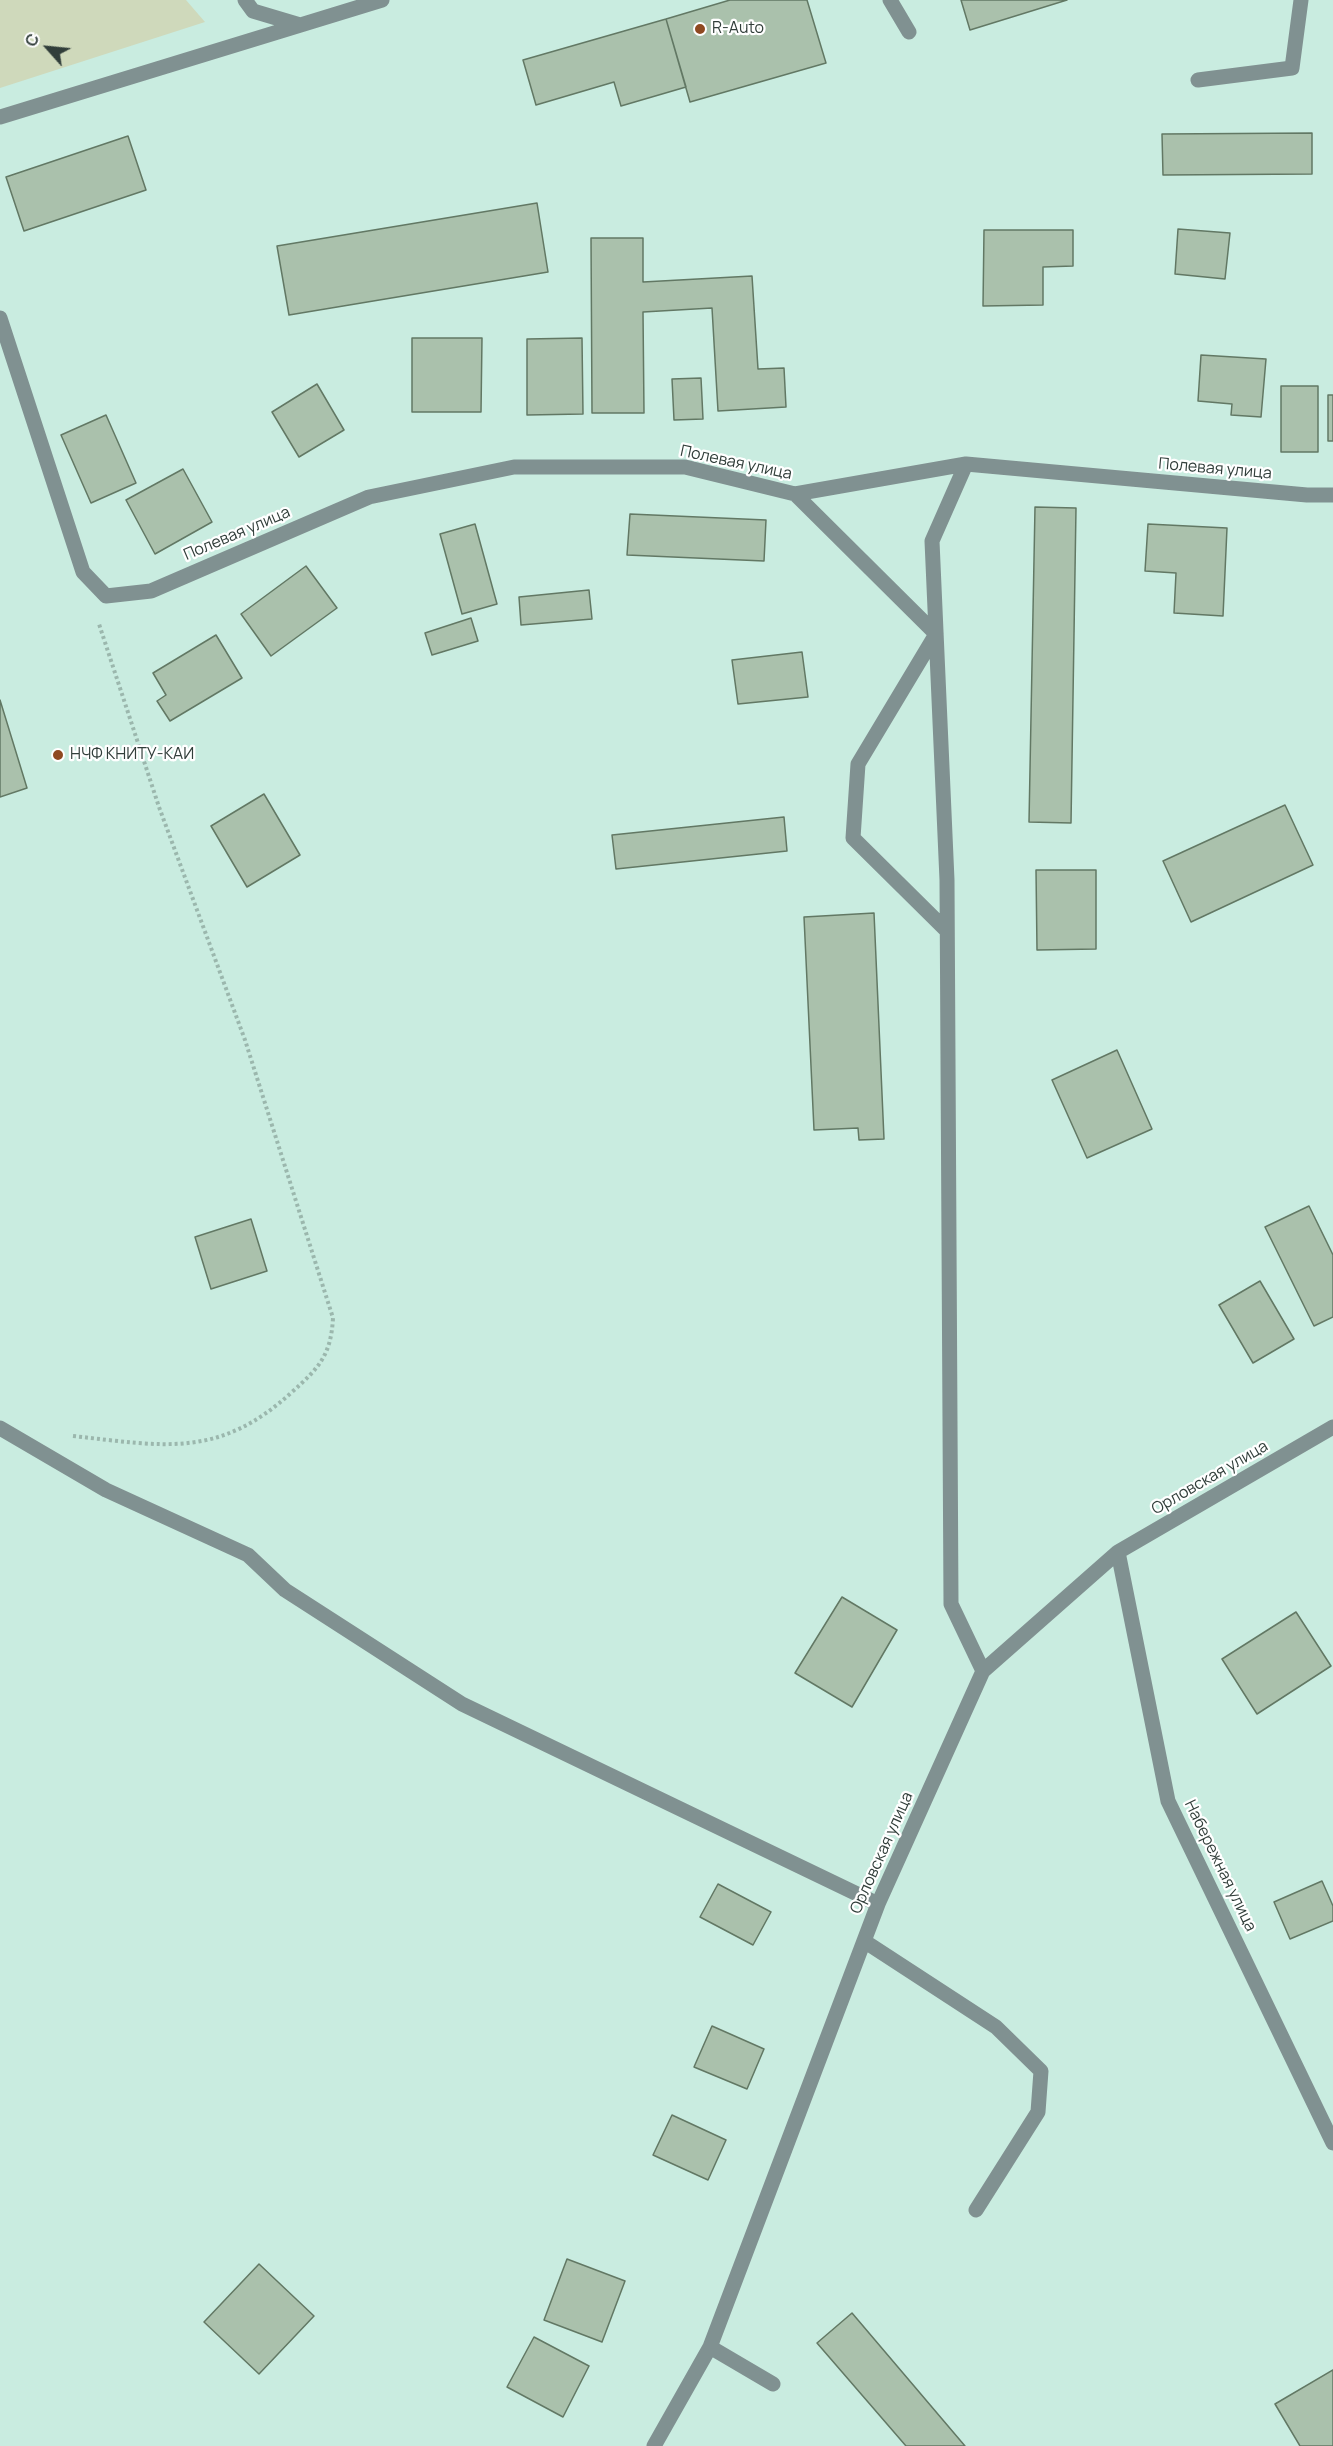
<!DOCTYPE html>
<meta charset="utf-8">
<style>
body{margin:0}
#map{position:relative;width:1333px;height:2446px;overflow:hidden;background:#c9ece0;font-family:Manrope,sans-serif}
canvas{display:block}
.north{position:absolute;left:18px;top:18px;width:60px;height:60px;-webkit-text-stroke:4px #fff;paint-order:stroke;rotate:297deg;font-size:16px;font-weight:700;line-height:24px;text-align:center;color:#313e3a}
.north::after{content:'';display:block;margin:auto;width:21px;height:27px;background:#313e3a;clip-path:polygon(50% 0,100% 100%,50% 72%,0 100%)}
</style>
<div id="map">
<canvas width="1333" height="2446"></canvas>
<div class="north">С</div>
</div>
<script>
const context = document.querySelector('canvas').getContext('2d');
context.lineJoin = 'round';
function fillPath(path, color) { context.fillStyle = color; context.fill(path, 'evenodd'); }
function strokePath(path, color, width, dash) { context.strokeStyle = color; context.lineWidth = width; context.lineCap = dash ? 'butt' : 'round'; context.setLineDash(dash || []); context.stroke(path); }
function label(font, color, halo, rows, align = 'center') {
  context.font = font + ' Manrope,sans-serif'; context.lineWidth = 4.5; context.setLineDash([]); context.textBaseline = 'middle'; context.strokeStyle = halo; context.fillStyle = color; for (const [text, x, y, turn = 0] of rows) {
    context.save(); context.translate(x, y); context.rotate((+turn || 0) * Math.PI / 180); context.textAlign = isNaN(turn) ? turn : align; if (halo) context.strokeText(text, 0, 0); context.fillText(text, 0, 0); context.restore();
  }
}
const green = new Path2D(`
 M0 0H186L205 22 0 88Z`);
const building = new Path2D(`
 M730 0H807L826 63 690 102 666 19Z
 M961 0H1067L970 30Z
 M666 19 686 87 621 106 614 82 536 105 523 60Z
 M1312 133V174L1163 175 1162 134Z
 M128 136 146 190 24 231 6 177Z
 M537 203 548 272 289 315 277 246Z
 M1178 229 1230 233 1225 279 1175 274Z
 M984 230H1073V266L1043 267V305L983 306Z
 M591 238H643V282L752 276 758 369 784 368 786 407 718 411 712 308 643 312 644 413H592Z
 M412 338H482L481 412H412Z
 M582 338 583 414 527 415V339Z
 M1201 355 1266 359 1261 417 1231 415 1232 404 1198 401Z
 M701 378 703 419 674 420 672 379Z
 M317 384 344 430 299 457 272 412Z
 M1281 386H1318V452H1281Z
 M1328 395H1333V441H1328Z
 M106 415 136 483 91 503 61 435Z
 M183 469 212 522 155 554 126 500Z
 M1035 507 1076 508 1071 823 1029 822Z
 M630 514 766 520 764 561 627 555Z
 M475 524 497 604 462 614 440 534Z
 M1148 524 1227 528 1223 616 1174 613 1176 573 1145 571Z
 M306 566 337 608 271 656 241 614Z
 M589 590 592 619 521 625 519 597Z
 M471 618 478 641 432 655 425 633Z
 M216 635 242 678 170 721 157 701 166 695 153 673Z
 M802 652 808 697 738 704 732 660Z
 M0 700 27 788 0 797Z
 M264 794 300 855 247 887 211 826Z
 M1285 805 1313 865 1191 922 1163 861Z
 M784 817 787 851 616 869 612 835Z
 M1036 870H1096V949L1037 950Z
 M874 913 884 1139 859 1140 858 1128 814 1130 804 917Z
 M1117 1050 1152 1129 1087 1158 1052 1080Z
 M1309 1206 1333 1255V1317L1314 1326 1265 1227Z
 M251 1219 267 1271 211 1289 195 1237Z
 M1260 1281 1294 1339 1253 1363 1219 1305Z
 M842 1597 897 1630 852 1707 795 1673Z
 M1296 1612 1331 1666 1257 1714 1222 1659Z
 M1322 1881 1333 1906V1921L1290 1939 1274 1902Z
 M718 1884 771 1912 753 1945 700 1917Z
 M712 2026 764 2049 747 2089 694 2067Z
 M672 2115 726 2140 708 2180 653 2155Z
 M567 2259 625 2281 602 2342 544 2320Z
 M259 2264 314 2316 259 2374 204 2322Z
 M852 2313 965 2446H906L817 2343Z
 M534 2337 589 2366 563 2417 507 2387Z
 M1333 2370V2446H1300L1275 2404Z`);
const path = new Path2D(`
 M73 1436C164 1446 219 1459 292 1392 319 1368 331 1355 333 1318L245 1040 159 807 99 624`);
const minor = new Path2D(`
 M245 0 253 11 300 25
 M890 0 909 32
 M1198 80 1292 68 1301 0
 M0 117 382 0
 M0 318 83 572 106 596 151 591 369 497 514 467H685L795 494 966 464 1307 495H1333
 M966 464 932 541 947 880 951 1604 983 1671
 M795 494 936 634 858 764 853 838 947 931
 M0 1428 106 1490 248 1555 285 1590 462 1704 878 1904
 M1118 1552 1168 1801 1333 2143
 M864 1941 996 2027 1041 2071 1038 2112 976 2210
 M710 2347 773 2384
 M654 2446 710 2347 878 1904 983 1671 1118 1552 1333 1427`);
const markers = [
 [700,29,6,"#8f4921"],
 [58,755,6,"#8f4921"]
];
const poiNames = [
 ["R-Auto",712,29],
 ["НЧФ КНИТУ-КАИ",70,755]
];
const streetNames = [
 ["Полевая улица",736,463,12],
 ["Полевая улица",1215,469,5],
 ["Полевая улица",237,534,-23],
 ["Орловская улица",1210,1478,-30],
 ["Орловская улица",882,1853,-66],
 ["Набережная улица",1220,1866,64]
];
fillPath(green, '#cfd9bb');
fillPath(building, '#aac1ac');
strokePath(building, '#627864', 1.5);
strokePath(path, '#9bb7ad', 4, [3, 3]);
strokePath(minor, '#809191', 15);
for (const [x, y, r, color] of markers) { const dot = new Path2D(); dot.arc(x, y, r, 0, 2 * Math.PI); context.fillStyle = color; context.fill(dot); strokePath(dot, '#fff', 2); }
label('16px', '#313e3a', '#fff', poiNames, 'left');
label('16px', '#313e3a', '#fff', streetNames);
</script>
